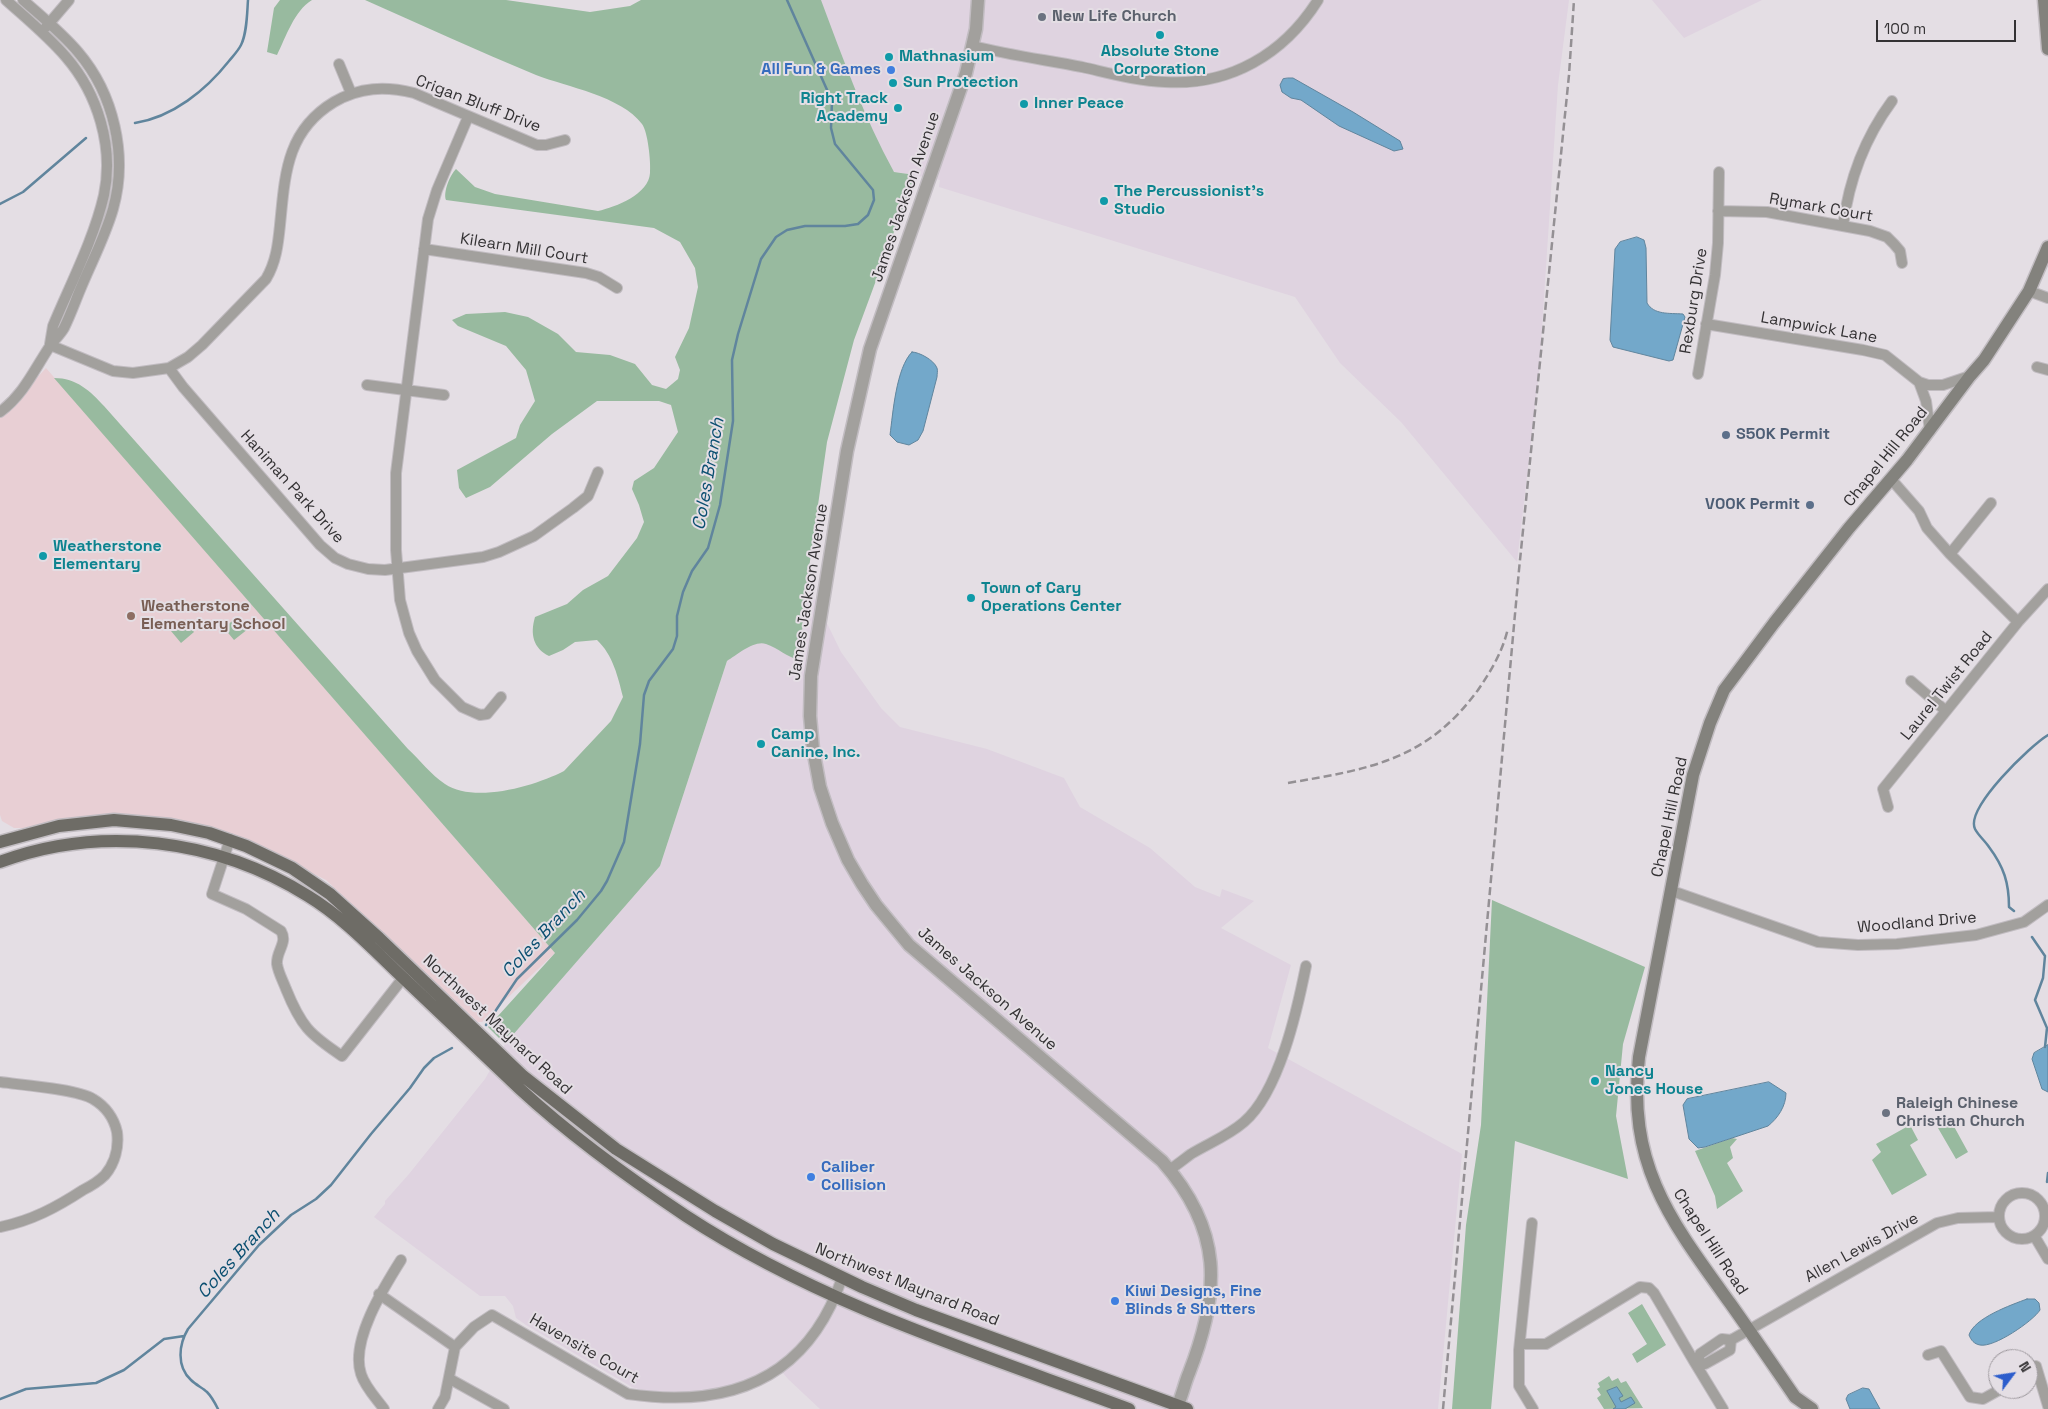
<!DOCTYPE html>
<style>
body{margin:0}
#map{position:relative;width:2048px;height:1409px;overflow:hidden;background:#e4dee4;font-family:"Space Grotesk",sans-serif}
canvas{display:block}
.north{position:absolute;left:1988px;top:1349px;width:50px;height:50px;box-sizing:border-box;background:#e4dee4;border:1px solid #9e999e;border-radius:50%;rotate:59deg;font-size:14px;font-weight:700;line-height:20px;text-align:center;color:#343234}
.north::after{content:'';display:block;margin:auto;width:18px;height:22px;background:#2c5dcc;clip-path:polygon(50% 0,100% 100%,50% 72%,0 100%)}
.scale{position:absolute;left:1876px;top:20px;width:140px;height:22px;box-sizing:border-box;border:2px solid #343234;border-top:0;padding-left:6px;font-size:15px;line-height:18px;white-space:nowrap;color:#343234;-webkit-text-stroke:4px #e4dee4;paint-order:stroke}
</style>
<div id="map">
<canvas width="2048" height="1409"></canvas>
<div class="north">N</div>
<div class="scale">100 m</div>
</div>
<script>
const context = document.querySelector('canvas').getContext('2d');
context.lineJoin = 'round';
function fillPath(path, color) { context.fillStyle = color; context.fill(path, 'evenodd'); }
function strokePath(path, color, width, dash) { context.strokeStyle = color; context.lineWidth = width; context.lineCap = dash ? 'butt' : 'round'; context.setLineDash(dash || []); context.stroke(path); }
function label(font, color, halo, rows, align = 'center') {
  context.font = font + ' "Space Grotesk",sans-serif'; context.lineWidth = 4; context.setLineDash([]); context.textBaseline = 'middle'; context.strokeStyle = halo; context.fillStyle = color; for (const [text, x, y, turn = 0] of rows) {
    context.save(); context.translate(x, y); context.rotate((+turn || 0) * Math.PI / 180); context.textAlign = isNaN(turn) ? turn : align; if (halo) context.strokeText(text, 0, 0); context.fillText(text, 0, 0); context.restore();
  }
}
const built = new Path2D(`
 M796 0H1569L1558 85 1539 373 1517 562 1401 422 1340 363 1295 297 939 187 940 180 874 168Z
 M1652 0H1762L1684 38Z
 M761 557 803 574 841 652 881 708 900 727 987 749 1064 778 1080 807 1150 848 1195 887 1220 897 1222 889 1254 901 1221 928 1291 965 1268 1048 1462 1154 1438 1409H820L788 1379 778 1367 735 1390 665 1397 632 1387 526 1325 516 1318 513 1306 505 1296H480L374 1217 385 1204V1201L409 1174 485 1079 505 1044 660 866Z`);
const education = new Path2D(`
 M46 368 555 953 482 1022H478L326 880 233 834 177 819 115 814 65 819 23 828H14L2 821 0 815V418Z`);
const green = new Path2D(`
 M280 0H312C294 11 286 37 277 55L267 52 274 8Z
 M365 0H506L590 12 630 6 641 0H821C843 59 864 117 894 172L915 175 854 340 827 442 807 582 799 660C787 657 778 648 766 644 754 640 737 655 727 661L660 866 505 1044 488 1027 555 953 54 378C77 378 90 391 104 406L408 749C420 760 431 775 445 784 474 804 535 786 564 771L611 721 623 697C618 677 613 655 597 640L575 642 563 650 549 656C533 648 530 634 535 617L567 604 583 590 608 576 637 538 644 522 639 505 632 489 634 481 654 468 678 432 671 405 659 401H597L552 434 490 487 466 498 459 488 457 470 516 438 520 425 535 401 526 370 506 346 458 326 452 320 466 314 505 312 528 317 558 334 576 352 610 355 635 364 652 385 666 389 678 379 680 370 675 357 689 328 698 287 695 268 680 242 654 228 446 200C443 192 450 175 456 169L475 187 495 194 598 211C616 207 649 194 650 173 651 162 648 132 642 124 621 96 567 87 536 75 478 51 422 25 365 0Z
 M238 616 248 629 234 640 224 628Z
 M184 620 194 632 181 643 171 631Z
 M1492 900 1645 967 1623 1044 1616 1116 1628 1179 1515 1141 1491 1409H1452L1466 1225 1481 1125Z
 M1951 1121 1968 1152 1956 1159 1938 1128Z
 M1910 1125 1918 1140 1910 1145 1927 1175 1892 1195 1872 1160 1881 1152 1876 1144Z
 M1732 1138 1737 1139 1730 1147 1733 1158 1727 1163 1743 1191 1717 1209 1715 1196 1695 1151Z
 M1642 1304 1666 1345 1637 1363 1632 1354 1647 1344 1628 1313Z
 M1609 1376 1612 1381 1618 1378 1621 1383 1626 1381 1643 1408 1604 1409 1597 1398 1601 1395 1597 1389 1600 1387 1598 1383Z`);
const water = new Path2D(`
 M1288 78H1293L1353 112 1400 141 1403 149 1394 151 1339 126 1301 100 1291 98 1282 92 1280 85 1283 79Z
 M1637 237 1644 240 1646 248 1647 303C1654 315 1669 313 1683 314L1685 317 1673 360 1669 361 1613 347 1610 340 1615 249 1620 242Z
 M912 352C919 352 934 360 937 368 938 371 937 374 937 377L923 431 918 440 909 445 897 442 890 435C893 413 896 368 912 352Z
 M2048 1045V1092L2042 1089 2032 1059 2034 1053Z
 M1769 1082 1786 1093C1786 1106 1778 1118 1768 1126L1705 1147 1698 1148 1689 1139 1683 1105 1687 1099Z
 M2027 1299H2035L2039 1303 2040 1310C2033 1321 1994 1348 1980 1345 1974 1344 1971 1340 1969 1335 1974 1318 2011 1305 2027 1299Z
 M1617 1387 1623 1396 1619 1398 1621 1402 1631 1397 1635 1403 1625 1409H1613L1616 1407 1607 1391Z
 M1863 1388 1869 1389 1880 1409H1850L1846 1399 1848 1395Z`);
const stream = new Path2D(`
 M135 123C173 117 206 90 229 61 233 56 238 51 241 45 247 33 247 14 248 0
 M0 204 23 192 86 138
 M2014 911 2009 907C2009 883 2004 867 1989 847 1985 841 1978 835 1975 829 1965 808 2031 745 2048 735
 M2032 937 2045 956 2043 978 2035 1000 2047 1028 2045 1047
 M486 1025 517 979 577 920 601 891 607 881 624 842 640 744 644 695 649 681 673 649 677 636V616L683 592 692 571 708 548 720 505 733 421 732 360 738 334 761 259 776 237 787 230 805 226H845L858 224 868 215 874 200 873 190 835 144 831 128 832 101 787 0
 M2047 1182 2048 1173
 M0 1399 26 1389 96 1383 124 1370 164 1339 184 1336
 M218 1409C215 1403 212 1397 207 1392 203 1388 196 1385 191 1380 176 1366 179 1344 188 1329L259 1245 291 1215 316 1199 331 1185 371 1134 410 1088 424 1068 434 1058 452 1048`);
const minor = new Path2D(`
 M6 0C26 18 48 36 66 57 98 94 114 147 104 195 94 239 70 285 53 326L50 344
 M46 27 69 0
 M973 46C1009 55 1046 60 1082 67 1109 73 1137 81 1165 82 1230 86 1284 54 1318 0
 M339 64 351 93
 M468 117 437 190 428 219 396 473V550L400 600 409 633 417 651 435 680 462 707 480 715 487 714 501 697
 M1718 211 1767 212 1870 231 1887 237 1894 244 1900 251 1902 263
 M1843 226C1849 179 1864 139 1892 101
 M424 249 586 273 599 277 617 288
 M2029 291 2048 298
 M1706 324 1863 350 1885 355 1919 382 1928 385H1943L1970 376
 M50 345 113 371 133 373 169 368 188 357 202 345 266 279C276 262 278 245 280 225 285 175 286 131 334 102 360 87 385 86 414 93L537 145H546L565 140
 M2037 367 2048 370
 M169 368 183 387 320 545 335 558 348 564 368 569 385 570 483 557 499 552 534 536 573 508 588 496 598 472
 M1698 374 1715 275 1718 243 1719 172
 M1919 382 1926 401 1930 431
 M367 385 444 395
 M0 412C24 394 34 370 50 346 54 340 60 335 64 328 70 316 75 302 80 290 91 263 105 237 113 209 128 156 114 94 78 52 62 33 42 17 23 0
 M1891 479 1919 511 1927 528 1950 554 2018 622
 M1950 554 1991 503
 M1911 681 1946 711
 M1888 807 1883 789 2018 622 2048 589
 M230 839 212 894 246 909 281 931C288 943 276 951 277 964 278 972 283 981 286 989 301 1026 309 1034 342 1056L403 978
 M1672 891 1818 942 1858 945 1897 944 1976 935 2024 922 2048 905
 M0 1082C21 1085 77 1089 93 1099 105 1106 114 1118 117 1132 119 1147 115 1163 105 1175 99 1181 91 1186 83 1190 57 1207 31 1221 0 1227
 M1169 1170C1177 1165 1184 1159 1191 1154 1209 1143 1228 1136 1244 1122 1279 1092 1297 1011 1306 966
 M1999 1216a23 23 0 1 1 46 0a23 23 0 1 1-46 0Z
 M1532 1223 1519 1350V1386L1533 1409
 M2035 1237 2048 1259
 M379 1294 455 1347
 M1731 1340 1937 1223 1958 1218 1998 1217
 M1520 1344H1546L1640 1287 1649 1288 1654 1293 1695 1363 1698 1361 1705 1364 1730 1350 1731 1340
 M1928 1355 1941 1351 1970 1397 1983 1399 2001 1389
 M1698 1361 1700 1354 1722 1339 1731 1340
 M1695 1363 1723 1409
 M2028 1371 2036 1366 2048 1406
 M450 1379 504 1409
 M384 1409C376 1398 365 1387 361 1374 350 1341 384 1287 401 1260
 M438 1409 445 1397 455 1347 474 1327 492 1315 628 1394C731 1409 808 1378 842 1278`);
const tertiary = new Path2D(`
 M978 0 976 29 966 73 870 349 847 451 811 676 810 716 813 749 820 787 832 823 848 860 862 884 876 905 909 945 1162 1161C1223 1230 1221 1291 1189 1373 1184 1385 1182 1397 1176 1409`);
const secondary = new Path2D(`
 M2044 0 2048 49
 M1812 1409 1795 1397C1773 1365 1752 1334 1730 1303 1670 1220 1627 1165 1639 1057L1693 775 1710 723 1724 690 1774 623 1849 528 1907 460 1970 376 1984 360 2029 291 2048 247`);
const primary = new Path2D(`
 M0 842 59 826 114 820 171 825 209 833 246 846 292 868 330 894 379 938 523 1076 616 1149 715 1211 773 1244 862 1287 916 1310 1187 1409
 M0 862C101 824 217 839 308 896 341 916 369 945 397 972 438 1011 479 1050 520 1089 571 1136 629 1178 686 1216 822 1305 979 1353 1129 1409`);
const rail = new Path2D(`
 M1288 783C1369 769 1426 761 1478 690 1491 671 1503 651 1508 628
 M1443 1409 1519 570 1569 75 1574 0`);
const markers = [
 [1042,17,5,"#6b7280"],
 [1160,35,5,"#0f9aa8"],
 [889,57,5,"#0f9aa8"],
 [891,70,5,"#3f7fe0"],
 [893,83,5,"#0f9aa8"],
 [1024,104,5,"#0f9aa8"],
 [898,108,5,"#0f9aa8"],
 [1104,201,5,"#0f9aa8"],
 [1726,435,5,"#5c6f8a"],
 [1810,505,5,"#5c6f8a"],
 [43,556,5,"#0f9aa8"],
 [971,598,5,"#0f9aa8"],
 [131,616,5,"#8d6e63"],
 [761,744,5,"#0f9aa8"],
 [1595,1081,5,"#0f9aa8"],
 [1886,1113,5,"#6b7280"],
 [811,1177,5,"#3f7fe0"],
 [1115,1301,5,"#3f7fe0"]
];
const worshipNames = [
 ["New Life Church",1052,17],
 ["Raleigh Chinese",1896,1104],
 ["Christian Church",1896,1122]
];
const cultureNames = [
 ["Absolute Stone",1160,52,"center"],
 ["Corporation",1160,70,"center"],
 ["Mathnasium",899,57],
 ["Sun Protection",903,83],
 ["Right Track",888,99,"right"],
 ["Academy",888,117,"right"],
 ["Inner Peace",1034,104],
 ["The Percussionist's",1114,192],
 ["Studio",1114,210],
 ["Weatherstone",53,547],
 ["Elementary",53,565],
 ["Town of Cary",981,589],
 ["Operations Center",981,607],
 ["Camp",771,735],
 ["Canine, Inc.",771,753],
 ["Nancy",1605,1072],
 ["Jones House",1605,1090]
];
const shopNames = [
 ["All Fun & Games",881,70,"right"],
 ["Caliber",821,1168],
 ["Collision",821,1186],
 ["Kiwi Designs, Fine",1125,1292],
 ["Blinds & Shutters",1125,1310]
];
const streetNames = [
 ["Crigan Bluff Drive",478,104,21],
 ["James Jackson Avenue",906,197,-71],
 ["Rymark Court",1821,208,10],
 ["Kilearn Mill Court",524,249,9],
 ["Rexburg Drive",1694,301,-81],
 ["Lampwick Lane",1819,328,10],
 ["Chapel Hill Road",1886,457,-51],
 ["Haniman Park Drive",292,487,48],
 ["James Jackson Avenue",809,592,-81],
 ["Laurel Twist Road",1947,686,-51],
 ["Chapel Hill Road",1670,817,-78],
 ["Woodland Drive",1917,923,-5],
 ["James Jackson Avenue",987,989,41],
 ["Northwest Maynard Road",497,1025,43],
 ["Chapel Hill Road",1710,1242,57],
 ["Allen Lewis Drive",1862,1248,-29],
 ["Northwest Maynard Road",907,1285,22],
 ["Havensite Court",584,1349,30]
];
const serviceNames = [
 ["S50K Permit",1736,435],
 ["V00K Permit",1800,505,"right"]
];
const educationNames = [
 ["Weatherstone",141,607],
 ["Elementary School",141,625]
];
const waterNames = [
 ["Coles Branch",709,474,-80],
 ["Coles Branch",544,934,-47],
 ["Coles Branch",239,1254,-48]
];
fillPath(built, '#dfd3e0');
fillPath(education, '#e8cfd4');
fillPath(green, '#98ba9f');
fillPath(water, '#73a8ca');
strokePath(water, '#60859d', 1);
strokePath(stream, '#60859d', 2.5);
strokePath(minor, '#c1bcc1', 12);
strokePath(tertiary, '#c1bcc1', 15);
strokePath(secondary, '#c1bcc1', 15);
strokePath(primary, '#c1bcc1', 15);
strokePath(minor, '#a2a09d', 10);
strokePath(tertiary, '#a2a09d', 12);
strokePath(secondary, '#83827d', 12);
strokePath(primary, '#6e6c66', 12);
strokePath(rail, '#949094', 2.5, [8, 4]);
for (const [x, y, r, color] of markers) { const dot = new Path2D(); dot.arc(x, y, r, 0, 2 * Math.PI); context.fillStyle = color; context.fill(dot); strokePath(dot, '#e4dee4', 2); }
label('bold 16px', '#5b616d', '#e4dee4', worshipNames, 'left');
label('bold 16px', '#0d838f', '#e4dee4', cultureNames, 'left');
label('bold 16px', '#366cbe', '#e4dee4', shopNames, 'left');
label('16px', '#343234', '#e4dee4', streetNames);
label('bold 16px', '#4e5e75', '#e4dee4', serviceNames, 'left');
label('bold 16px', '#785e54', '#e4dee4', educationNames, 'left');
label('italic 18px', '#0b4f71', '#e4dee4', waterNames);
</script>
